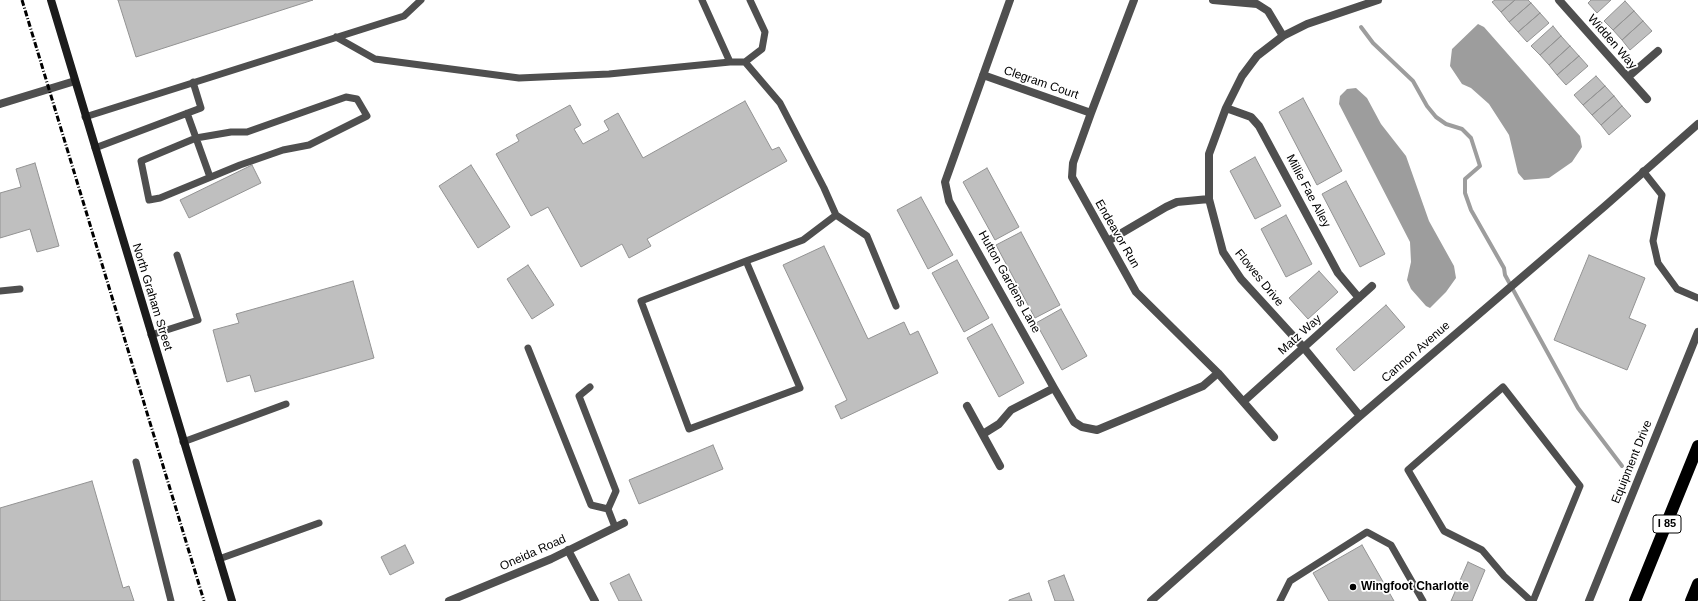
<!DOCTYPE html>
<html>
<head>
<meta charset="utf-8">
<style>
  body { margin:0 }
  canvas { display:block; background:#fff }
</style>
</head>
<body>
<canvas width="1698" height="601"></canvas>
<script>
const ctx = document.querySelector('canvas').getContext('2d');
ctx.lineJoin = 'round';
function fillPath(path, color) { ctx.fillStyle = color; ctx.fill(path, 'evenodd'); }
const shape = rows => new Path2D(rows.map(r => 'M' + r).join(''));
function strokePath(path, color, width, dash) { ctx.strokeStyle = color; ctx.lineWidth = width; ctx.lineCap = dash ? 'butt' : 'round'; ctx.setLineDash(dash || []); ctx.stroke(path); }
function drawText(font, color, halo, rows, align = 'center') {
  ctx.font = font + ' Arial,sans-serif'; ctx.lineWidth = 3.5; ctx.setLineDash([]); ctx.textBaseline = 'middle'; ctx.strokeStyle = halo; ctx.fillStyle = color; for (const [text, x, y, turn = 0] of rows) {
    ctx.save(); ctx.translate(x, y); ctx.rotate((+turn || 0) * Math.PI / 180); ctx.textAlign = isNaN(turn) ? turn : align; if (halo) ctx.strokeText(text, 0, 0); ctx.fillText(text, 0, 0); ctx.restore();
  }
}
const water = shape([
  [1478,24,1484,27,1580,136,1582,147,1572,162,1549,178,1524,180,1518,173,1509,135,1489,104,1471,88,1462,84,1450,66,1452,49],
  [1356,88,1367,98,1381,124,1406,156,1429,221,1454,266,1456,278,1446,292,1430,308,1426,306,1411,289,1407,280,1411,262,1410,242,1339,104,1340,96,1347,89]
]);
const stream = shape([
  [1361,27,1373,43,1413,81,1427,106,1436,117,1446,124,1462,129,1471,138,1480,166,1465,179,1465,193,1471,210,1504,268,1505,275,1578,408,1622,466]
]);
const building = shape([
  [118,0,313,0,136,57,118,0],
  [1495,0,1515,0,1501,12,1492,2,1495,0],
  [1515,0,1528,0,1531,3,1509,22,1501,12,1515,0],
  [1591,0,1611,0,1597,13,1588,3,1591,0],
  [1625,1,1634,11,1613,30,1604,21,1625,1],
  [1531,3,1540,13,1518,32,1509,22,1531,3],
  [1634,11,1643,21,1622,40,1613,30,1634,11],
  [1540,13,1549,23,1527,42,1518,32,1540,13],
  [1643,21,1652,31,1630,50,1622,40,1643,21],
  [1553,26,1561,36,1540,55,1531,46,1553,26],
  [1561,36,1570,46,1549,65,1540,55,1561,36],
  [1570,46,1579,56,1557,75,1549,65,1570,46],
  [1579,56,1588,66,1566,85,1557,75,1579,56],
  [1596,76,1605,86,1583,105,1574,95,1596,76],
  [1605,86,1614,96,1592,115,1583,105,1605,86],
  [1614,96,1622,106,1601,125,1592,115,1614,96],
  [1303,98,1342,171,1317,185,1279,112,1303,98],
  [745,101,772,150,779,147,787,161,647,239,651,246,629,258,622,244,581,267,548,207,531,216,496,154,519,141,516,135,570,105,581,125,574,129,583,144,609,130,604,121,618,113,643,158,745,101],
  [1622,106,1631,116,1609,135,1601,125,1622,106],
  [1255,157,1281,206,1255,219,1230,171,1255,157],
  [35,163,59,246,37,252,30,229,0,238,0,193,21,187,16,169,35,163],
  [252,165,261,183,189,218,180,200,252,165],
  [471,165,510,227,478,248,439,186,471,165],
  [987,168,1019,227,995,240,963,182,987,168],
  [1346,181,1385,254,1360,267,1322,194,1346,181],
  [921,197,953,255,928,269,897,210,921,197],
  [1286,215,1312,264,1286,277,1261,229,1286,215],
  [1021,232,1060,305,1035,318,996,245,1021,232],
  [824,246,868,339,904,322,910,335,918,331,938,373,841,419,835,406,847,400,783,265,824,246],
  [1589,255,1645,278,1629,318,1646,325,1627,370,1554,340,1589,255],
  [957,260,989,318,964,332,932,273,957,260],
  [528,265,554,305,532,319,507,279,528,265],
  [1319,271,1338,292,1308,319,1289,298,1319,271],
  [353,281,374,358,255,392,250,375,227,382,213,330,239,323,236,314,353,281],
  [1386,305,1405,327,1354,371,1336,349,1386,305],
  [1061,309,1087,356,1062,370,1036,323,1061,309],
  [992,324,1024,383,999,397,967,338,992,324],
  [713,445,723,469,639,504,629,480,713,445],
  [92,481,123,588,129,586,134,601,0,601,0,508,92,481],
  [405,545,414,563,390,575,381,557,405,545],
  [1362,545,1394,601,1329,601,1313,573,1362,545],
  [1468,562,1485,570,1472,601,1451,601,1468,562],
  [629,574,642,601,619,601,610,583,629,574],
  [1064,575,1074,601,1055,601,1048,581,1064,575],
  [1029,593,1032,601,1009,601,1009,600,1029,593]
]);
const lane = shape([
  [336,37,375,59,519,78,609,74,730,62,702,0],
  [730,62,745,62,762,49,765,32,750,0],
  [745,62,780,103,824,188,836,215,867,236,896,306],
  [187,113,196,138,141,161,149,200,160,198,240,165,283,150,309,145,367,116,357,99,346,97,247,132,231,132,196,138,210,177],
  [85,117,404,16,421,0],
  [95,148,201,108,193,82],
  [1643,171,1662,195,1653,241,1658,263,1677,289,1698,298],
  [746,261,641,301,689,429,800,388,746,261,803,240,836,215],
  [0,291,20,289],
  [151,335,198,320,177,255],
  [528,348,591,505,608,509,615,527],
  [590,387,579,396,616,491,608,509],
  [183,442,286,404],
  [136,462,171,601],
  [219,559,319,523],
  [1280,601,1290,581,1367,532,1391,545,1423,601],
  [1531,601,1504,576,1482,550,1444,531,1408,470,1503,387,1580,486,1533,601]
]);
const street = shape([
  [1010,0,945,182,949,201,1054,388,1074,422,1082,427,1097,430,1203,386,1218,373],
  [1134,0,1091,113,1073,163,1072,177,1136,292,1218,373,1274,437],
  [1213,0,1257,4,1268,11,1283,36],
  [1559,0,1647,99],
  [983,75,1091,113],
  [1628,77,1658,51],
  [0,104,75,81],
  [1226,108,1251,117,1259,126,1338,273,1359,298],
  [1108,241,1166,207,1177,202,1209,199],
  [1244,401,1372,286],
  [967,406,1000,466],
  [1360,416,1304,348,1241,279,1223,252,1209,199,1209,154,1226,108,1242,76,1257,56,1283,36,1307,24,1378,0],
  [983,434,999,424,1011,410,1054,388],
  [568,550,595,601],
  [449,601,551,559,624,523],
  [1151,601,1360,416,1605,206,1698,124],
  [1589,601,1698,332]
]);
const secondary = shape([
  [51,0,232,601]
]);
const highway = shape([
  [1635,601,1698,446],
  [1691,601,1698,584]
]);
const rail = shape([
  [22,0,204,601]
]);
const markers = [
  [1353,587,4,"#000"]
];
const shields = [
  [1667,524,28]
];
const shieldNames = [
  ["I 85",1667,524]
];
const streetNames = [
  ["Widden Way",1612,42,49],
  ["Clegram Court",1041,83,19],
  ["Millie Fae Alley",1308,191,62],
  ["Endeavor Run",1117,234,60],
  ["Flowes Drive",1259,278,51],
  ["Hutton Gardens Lane",1009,282,61],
  ["North Graham Street",152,297,73],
  ["Matz Way",1300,335,-42],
  ["Cannon Avenue",1416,352,-41],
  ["Equipment Drive",1632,462,-68],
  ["Oneida Road",533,553,-24]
];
const poiNames = [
  ["Wingfoot Charlotte",1361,587]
];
fillPath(water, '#9d9d9d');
strokePath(stream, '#9d9d9d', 4);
fillPath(building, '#bfbfbf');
strokePath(building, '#939393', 1);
strokePath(lane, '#4f4f4f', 7);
strokePath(street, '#4f4f4f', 8);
strokePath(secondary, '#1c1c1c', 8);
strokePath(highway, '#000', 12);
strokePath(rail, '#000', 3, [6, 2, 1, 2]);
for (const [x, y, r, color] of markers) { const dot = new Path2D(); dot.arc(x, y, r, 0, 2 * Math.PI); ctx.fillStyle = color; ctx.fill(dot); strokePath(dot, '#fff', 1.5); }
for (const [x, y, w] of shields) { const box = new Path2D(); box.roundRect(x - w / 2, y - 9, w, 18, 3); ctx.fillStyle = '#fff'; ctx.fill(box); strokePath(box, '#000', 1); }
drawText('bold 11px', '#000', null, shieldNames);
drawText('12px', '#000', '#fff', streetNames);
drawText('bold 12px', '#000', '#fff', poiNames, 'left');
</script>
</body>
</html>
